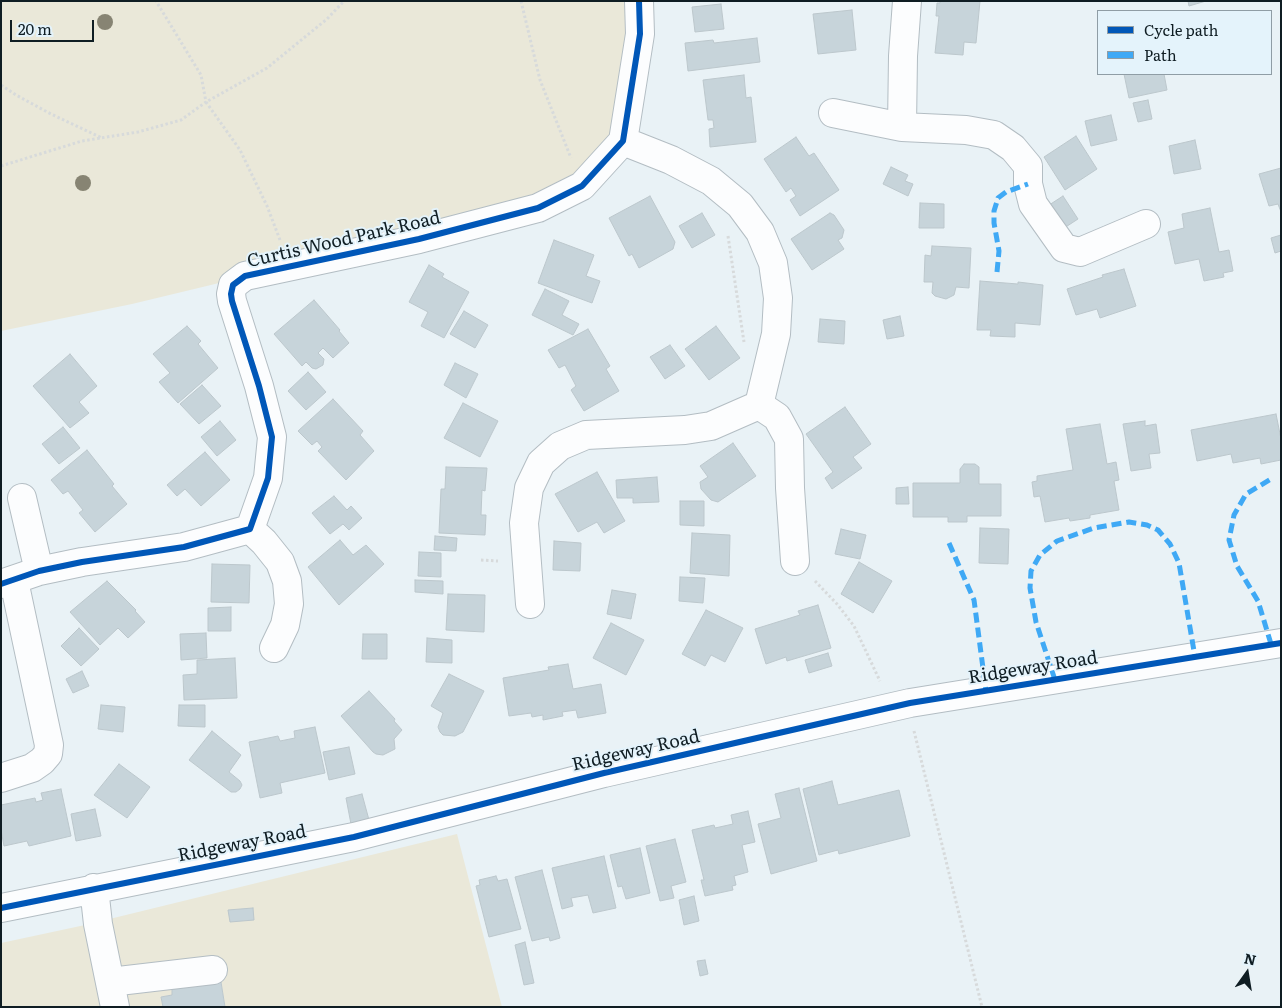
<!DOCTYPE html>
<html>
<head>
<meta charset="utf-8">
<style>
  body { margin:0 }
  #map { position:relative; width:1282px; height:1008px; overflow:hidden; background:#e9f2f6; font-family:Literata,serif }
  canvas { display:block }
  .frame { position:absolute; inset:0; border:2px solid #0f1d23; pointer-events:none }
  .legend { position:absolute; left:1097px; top:10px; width:175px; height:65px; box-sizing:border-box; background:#e4f3fb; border:1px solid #8f9da5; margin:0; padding:6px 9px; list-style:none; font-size:15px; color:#0f1d23 }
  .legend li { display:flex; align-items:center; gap:10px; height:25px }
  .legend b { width:25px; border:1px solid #8f9da5 }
  .north { position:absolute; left:1222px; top:948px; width:50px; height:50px; -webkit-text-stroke:4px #e4f3fb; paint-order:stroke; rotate:13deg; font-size:14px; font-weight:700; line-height:20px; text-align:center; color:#0f1d23 }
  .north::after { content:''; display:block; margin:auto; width:18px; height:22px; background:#0f1d23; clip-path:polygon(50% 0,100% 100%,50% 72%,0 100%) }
  .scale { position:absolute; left:10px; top:20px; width:84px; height:22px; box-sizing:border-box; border:2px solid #0f1d23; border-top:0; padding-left:6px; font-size:15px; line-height:18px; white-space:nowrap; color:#0f1d23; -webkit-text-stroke:4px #e4f3fb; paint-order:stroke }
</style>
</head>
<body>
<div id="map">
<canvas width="1282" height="1008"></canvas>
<div class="frame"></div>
<ul class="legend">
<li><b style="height:6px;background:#0057b8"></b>Cycle path</li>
<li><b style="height:6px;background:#3fa9f5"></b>Path</li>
</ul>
<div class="north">N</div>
<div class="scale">20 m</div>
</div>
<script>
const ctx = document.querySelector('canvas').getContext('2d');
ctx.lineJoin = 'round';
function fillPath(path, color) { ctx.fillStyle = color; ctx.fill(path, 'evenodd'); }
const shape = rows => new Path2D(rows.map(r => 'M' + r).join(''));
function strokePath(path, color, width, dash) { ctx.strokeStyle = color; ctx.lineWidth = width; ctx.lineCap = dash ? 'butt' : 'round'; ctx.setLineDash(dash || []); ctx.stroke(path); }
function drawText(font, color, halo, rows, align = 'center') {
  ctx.font = font + ' Literata,serif'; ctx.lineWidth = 4; ctx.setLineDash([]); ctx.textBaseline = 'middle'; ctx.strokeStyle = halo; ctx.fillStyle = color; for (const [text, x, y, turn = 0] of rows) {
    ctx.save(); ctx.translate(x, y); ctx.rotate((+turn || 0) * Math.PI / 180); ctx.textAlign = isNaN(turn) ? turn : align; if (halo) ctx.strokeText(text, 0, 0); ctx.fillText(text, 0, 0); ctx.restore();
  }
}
const green = shape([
  [1,1,639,1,623,141,582,186,215,284,132,304,1,331],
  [457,834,502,1007,225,1007,221,982,172,989,172,995,161,997,163,1007,1,1007,1,943,85,925]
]);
const building = shape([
  [940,1,980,1,976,43,964,42,963,55,935,53,939,16,936,16,937,3,940,3,940,1],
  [1188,1,1206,1,1189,6,1188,1],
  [721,4,724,29,695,32,692,7,721,4],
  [852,10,856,50,818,54,813,14,852,10],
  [757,38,760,62,688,71,685,43,713,40,714,43,757,38],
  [1124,74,1164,74,1167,90,1129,98,1124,74],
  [744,75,746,98,751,97,756,142,710,147,709,129,714,128,713,120,708,120,703,80,744,75],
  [1148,100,1152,119,1138,122,1133,103,1148,100],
  [1111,115,1117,140,1091,146,1085,121,1111,115],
  [1076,136,1097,169,1065,190,1044,157,1076,136],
  [796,137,809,156,814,153,839,190,800,216,790,200,796,196,791,188,786,192,764,159,796,137],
  [1195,140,1201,169,1174,174,1169,146,1195,140],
  [891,167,908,175,905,181,913,184,908,196,883,184,891,167],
  [1281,168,1281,212,1278,204,1269,206,1259,174,1281,168],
  [650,196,675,242,673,249,639,268,632,254,629,256,609,218,650,196],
  [1063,196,1078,219,1058,232,1043,209,1063,196],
  [920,203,944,204,944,228,919,228,920,203],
  [1210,208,1219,252,1229,250,1233,271,1223,273,1224,277,1204,281,1199,259,1175,264,1168,232,1184,228,1182,214,1210,208],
  [702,213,715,235,692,248,679,226,702,213],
  [830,213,834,215,844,230,842,238,838,240,844,249,812,270,791,239,830,213],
  [1281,235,1281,251,1275,253,1271,238,1281,235],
  [554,240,594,255,586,276,600,281,592,303,538,283,554,240],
  [932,246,971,248,969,288,956,287,954,295,946,299,935,296,932,293,933,282,924,282,925,255,931,256,932,246],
  [429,265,444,274,442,277,469,292,444,338,421,326,428,312,409,302,429,265],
  [1124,269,1136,306,1100,318,1097,309,1076,315,1067,289,1103,277,1102,275,1124,269],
  [980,281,1018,284,1018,282,1043,285,1040,325,1015,323,1015,337,990,336,991,330,977,330,980,281],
  [545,289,569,301,562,315,579,324,573,335,532,315,545,289],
  [314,300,340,330,339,331,349,343,333,358,323,348,318,353,324,359,323,365,316,369,312,368,306,362,302,366,274,334,314,300],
  [464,311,488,325,475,348,450,334,464,311],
  [900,316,904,336,887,339,883,320,900,316],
  [820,319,845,321,844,344,818,342,820,319],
  [187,326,201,341,198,344,218,368,178,403,159,382,170,373,153,354,187,326],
  [716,326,740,358,709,380,685,349,716,326],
  [588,329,610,366,606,369,619,391,584,411,571,390,576,386,565,365,559,368,548,350,588,329],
  [670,345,685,366,665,379,650,357,670,345],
  [70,354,97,386,79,402,89,413,70,428,33,386,70,354],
  [455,363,478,374,466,398,444,385,455,363],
  [308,372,326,392,306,410,288,391,308,372],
  [202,385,221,406,199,424,180,404,202,385],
  [333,399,363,431,360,435,374,451,346,480,318,451,322,447,317,441,312,445,298,431,333,399],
  [463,403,498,421,480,457,444,438,463,403],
  [845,407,871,444,853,457,862,468,832,489,825,478,833,472,806,434,845,407],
  [1276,414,1281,439,1281,460,1261,464,1260,458,1233,463,1231,454,1197,461,1191,430,1276,414],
  [220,421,236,440,217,456,201,437,220,421],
  [1145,421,1145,426,1156,424,1160,453,1149,454,1151,468,1131,471,1123,424,1145,421],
  [1100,424,1107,464,1116,462,1119,480,1114,481,1119,510,1090,515,1090,518,1070,521,1069,518,1045,522,1040,496,1034,497,1032,482,1037,481,1037,476,1073,470,1066,429,1100,424],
  [63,427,80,448,59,464,42,444,63,427],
  [733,443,756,476,718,502,711,500,701,489,700,482,708,477,700,466,733,443],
  [87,450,114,484,112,486,127,504,95,532,79,513,83,510,68,491,63,494,51,480,87,450],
  [205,452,230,480,201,506,185,489,177,496,167,485,205,452],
  [964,464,975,464,979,467,979,484,1001,484,1001,516,967,516,967,522,948,522,948,517,913,517,913,483,960,483,960,469,964,464],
  [446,467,487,468,485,491,482,490,481,515,486,515,485,535,439,533,441,489,445,489,446,467],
  [597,472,625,521,604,533,597,522,578,532,555,494,597,472],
  [657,477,659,502,633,503,633,498,617,498,616,480,657,477],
  [908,487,909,504,896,504,896,488,908,487],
  [334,496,347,510,351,506,362,518,349,530,343,524,330,534,312,513,334,496],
  [680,501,704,501,704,526,680,525,680,501],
  [980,528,1009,529,1008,564,979,563,980,528],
  [841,529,866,535,860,559,835,554,841,529],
  [692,533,730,535,729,576,690,573,692,533],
  [435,536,457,538,456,551,434,550,435,536],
  [340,540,353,555,366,545,384,564,339,605,308,567,340,540],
  [554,541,581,543,580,571,553,570,554,541],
  [419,552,441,553,441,577,418,576,419,552],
  [859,562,892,581,873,613,841,594,859,562],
  [212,564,250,565,249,603,211,602,212,564],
  [680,577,705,578,703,603,679,601,680,577],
  [415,580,443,581,443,594,415,592,415,580],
  [107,581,136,610,135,611,145,622,128,638,118,628,100,645,70,612,107,581],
  [612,590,636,594,631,619,607,614,612,590],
  [448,594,485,595,484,632,446,630,448,594],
  [818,605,831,648,787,661,786,657,766,664,755,629,800,615,798,611,818,605],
  [231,607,231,631,208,631,208,608,231,607],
  [706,610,743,628,725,662,711,655,705,666,682,654,706,610],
  [611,623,644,640,626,675,593,658,611,623],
  [79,628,99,649,81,666,61,646,79,628],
  [206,633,207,658,181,660,180,634,206,633],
  [363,634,387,634,387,659,362,659,363,634],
  [427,638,452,640,452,663,426,662,427,638],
  [828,653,832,666,809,673,805,660,828,653],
  [235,658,237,698,184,700,183,675,197,674,197,660,235,658],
  [568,664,573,689,601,684,606,713,578,718,576,710,562,712,563,716,543,720,543,715,532,717,531,713,509,716,503,678,549,670,548,667,568,664],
  [82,671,89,686,73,693,66,679,82,671],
  [449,674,484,691,463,732,455,736,443,735,440,732,438,727,443,713,431,706,449,674],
  [369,691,395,719,394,721,402,730,394,739,395,749,383,755,376,754,373,752,341,716,369,691],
  [101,705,125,707,123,732,98,729,101,705],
  [179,705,205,705,205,727,178,726,179,705],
  [315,727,325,773,280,783,282,793,260,798,249,742,278,736,280,741,295,738,294,731,315,727],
  [212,731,241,755,229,772,240,781,242,785,240,789,236,792,231,792,189,760,212,731],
  [349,747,355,774,329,780,323,752,349,747],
  [119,764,150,787,127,818,94,795,119,764],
  [832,781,838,805,899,790,910,836,839,854,838,850,819,855,803,789,832,781],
  [799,788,817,861,771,874,758,824,781,818,775,794,799,788],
  [61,789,71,836,29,846,27,841,4,846,1,830,1,805,35,798,36,802,43,800,41,793,61,789],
  [362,794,369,820,351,824,346,798,362,794],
  [95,809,101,836,76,841,71,814,95,809],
  [748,811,755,842,742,845,748,872,734,876,736,885,732,886,733,890,705,896,701,880,704,880,692,830,714,825,715,828,733,824,731,815,748,811],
  [675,839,686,882,671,886,674,898,660,901,646,846,675,839],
  [640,848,650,893,626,899,622,886,618,887,610,855,640,848],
  [604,856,616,908,593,913,588,895,571,898,573,906,562,909,552,868,604,856],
  [542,870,560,938,550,941,549,937,532,941,515,877,542,870],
  [496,876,498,881,507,879,521,929,489,937,476,886,480,885,479,880,496,876],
  [694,896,699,921,684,925,679,900,694,896],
  [253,908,254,920,230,922,228,910,253,908],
  [525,942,534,983,524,985,515,945,525,942],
  [705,960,708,974,700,976,697,961,705,960],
  [221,982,225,1007,163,1007,161,997,172,995,172,989,221,982]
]);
const path = shape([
  [521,1,540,80,571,158],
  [1,85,16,95,51,114,102,138],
  [1,166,82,141,138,132,181,120,206,102,201,75,156,1],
  [728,236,744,342],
  [280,240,267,206,240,150,206,102,267,68,327,19,344,1],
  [481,560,498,561],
  [815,581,837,604,854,626,880,681],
  [914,731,982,1007]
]);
const minor = shape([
  [833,113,902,127,966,130,994,135,1013,148,1028,166,1028,184,1033,204,1064,248,1080,252,1146,224],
  [902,127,903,56,907,1],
  [759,405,777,417,789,439,790,488,795,561],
  [22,498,39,571],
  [250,529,264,542,280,562,287,581,289,604,285,625,274,648],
  [1,584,39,571,82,562,184,547,250,529,268,478,272,437,259,386,232,301,231,294,233,285,245,276,419,239,538,208,582,186,623,141,640,34,639,1],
  [530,604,524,523,529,488,541,463,560,446,586,435,685,430,711,426,759,405,776,334,778,298,773,263,760,232,740,205,711,181,671,160,623,141],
  [1,778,32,768,42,761,48,754,49,745,14,581],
  [94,888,98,924,115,1007],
  [1,908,354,837,604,773,910,703,1281,643],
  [110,982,213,970]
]);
const quiet = shape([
  [997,272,999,251,994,223,994,211,998,198,1006,192,1028,184],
  [949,543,974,600,986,691],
  [1271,644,1258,601,1237,566,1229,540,1234,515,1246,494,1271,479],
  [1055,680,1036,622,1030,588,1031,571,1040,555,1057,541,1094,528,1129,522,1147,525,1158,530,1170,544,1179,563,1195,657]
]);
const cycleway = shape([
  [1,584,39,571,82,562,184,547,250,529,268,478,272,437,259,386,232,301,231,294,233,285,245,276,419,239,538,208,582,186,623,141,640,34,639,1],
  [1,908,354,837,604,773,910,703,1281,643]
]);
const trees = [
  [105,22],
  [83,183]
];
const streetNames = [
  ["Curtis Wood Park Road",344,240,-13],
  ["Ridgeway Road",1033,668,-9],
  ["Ridgeway Road",636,751,-13],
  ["Ridgeway Road",242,844,-11]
];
fillPath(green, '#eae8d9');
fillPath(building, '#c7d4da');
strokePath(building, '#bcc7cc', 1);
strokePath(minor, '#b3bdc3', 30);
strokePath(path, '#d7dadb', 3, [2.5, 2.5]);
strokePath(minor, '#fcfdfe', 28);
strokePath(quiet, '#3fa9f5', 5, [10, 5]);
strokePath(cycleway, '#0057b8', 6);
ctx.fillStyle = '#878473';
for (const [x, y] of trees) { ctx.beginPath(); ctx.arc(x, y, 8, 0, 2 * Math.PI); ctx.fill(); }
drawText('18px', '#0f1d23', '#e4f3fb', streetNames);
</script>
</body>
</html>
